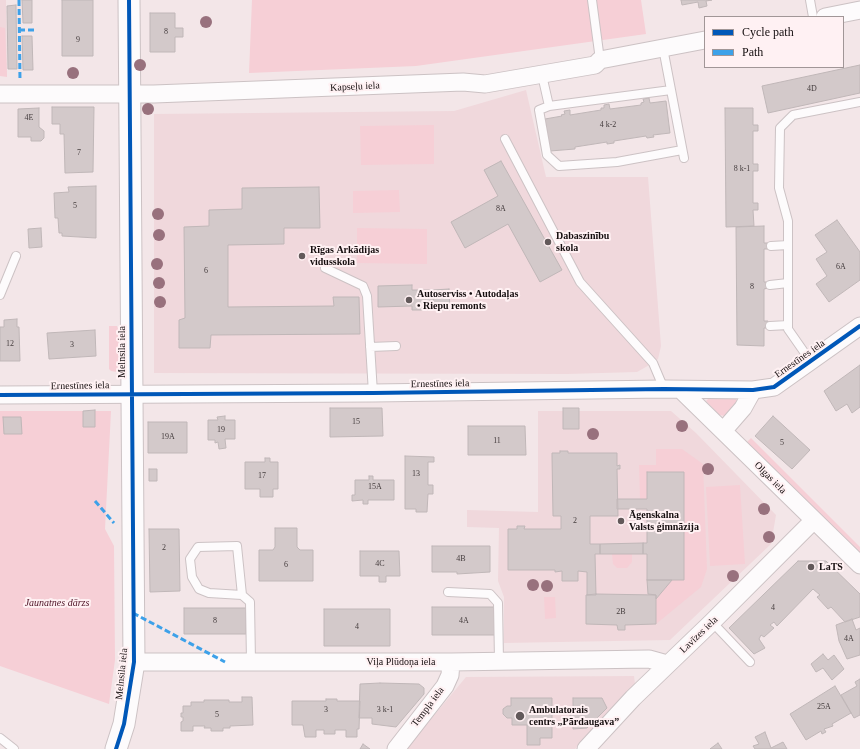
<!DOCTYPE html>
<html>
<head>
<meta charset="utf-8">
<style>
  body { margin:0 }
  #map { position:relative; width:860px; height:749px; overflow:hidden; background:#f3e6e8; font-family:"Times New Roman",serif }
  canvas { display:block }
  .legend { position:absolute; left:704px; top:16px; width:140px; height:52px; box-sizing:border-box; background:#fff1f3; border:1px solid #a19697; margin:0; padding:5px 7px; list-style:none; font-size:12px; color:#140d0e }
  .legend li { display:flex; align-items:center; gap:8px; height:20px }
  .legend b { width:20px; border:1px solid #a19697 }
</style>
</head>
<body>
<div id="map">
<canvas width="860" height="749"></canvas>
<ul class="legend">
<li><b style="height:5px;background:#0057b8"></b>Cycle path</li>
<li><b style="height:5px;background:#3da1e9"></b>Path</li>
</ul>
</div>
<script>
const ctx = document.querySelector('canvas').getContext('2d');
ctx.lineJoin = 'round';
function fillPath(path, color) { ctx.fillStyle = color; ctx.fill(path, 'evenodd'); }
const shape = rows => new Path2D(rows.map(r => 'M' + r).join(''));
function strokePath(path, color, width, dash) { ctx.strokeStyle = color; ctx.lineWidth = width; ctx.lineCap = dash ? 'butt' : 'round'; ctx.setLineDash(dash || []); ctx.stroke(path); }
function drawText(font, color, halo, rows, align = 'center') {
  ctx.font = font + ' "Times New Roman",serif'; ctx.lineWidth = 4; ctx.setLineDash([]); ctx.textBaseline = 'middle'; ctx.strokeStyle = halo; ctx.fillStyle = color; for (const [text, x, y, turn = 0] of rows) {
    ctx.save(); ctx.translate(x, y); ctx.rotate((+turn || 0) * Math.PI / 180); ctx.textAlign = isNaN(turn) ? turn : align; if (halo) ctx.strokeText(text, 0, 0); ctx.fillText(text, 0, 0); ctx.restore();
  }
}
const built = shape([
  [0,0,6,0,7,76,0,76],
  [526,90,546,177,648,177,661,346,658,359,653,363,637,372,567,374,154,373,154,114,454,111],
  [538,411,563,411,564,429,579,429,579,411,671,411,696,433,776,515,771,544,670,640,504,643,504,597,498,581,499,528,467,527,467,510,538,512],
  [634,676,635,684,575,749,406,749,466,677]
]);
const green = shape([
  [252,0,641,0,646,34,416,66,249,73],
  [0,27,5,28,7,77,0,76],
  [434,125,434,164,361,165,360,126],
  [399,190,400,212,353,213,353,191],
  [357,228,427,229,427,264,357,263],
  [109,326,117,326,118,329,120,371,117,372,111,371,109,369],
  [731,397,736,398,737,403,725,416,719,415,706,401,709,398],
  [0,411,111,411,105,529,114,546,115,660,109,704,0,666],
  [751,438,860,547,860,554,747,442],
  [656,449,682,449,703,464,707,569,701,587,656,624,656,599,672,580,683,472,647,472,647,499,640,499,639,465,656,465],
  [740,485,745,564,710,566,706,487],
  [612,554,632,554,632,562,627,568,617,568,613,564],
  [544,597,555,597,556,618,545,619]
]);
const building = shape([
  [22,0,32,0,32,23,23,23,22,0],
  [62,0,93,0,93,56,62,56,62,0],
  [681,0,712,0,706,1,707,6,699,8,698,2,682,5,681,0],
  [16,5,17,69,8,69,7,6,16,5],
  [150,13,175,13,175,28,183,28,183,37,175,37,175,52,150,52,150,13],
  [22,36,32,36,33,70,23,70,22,36],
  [860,65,860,93,768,113,762,86,860,65],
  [649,98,650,103,666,101,670,133,653,135,654,137,647,138,646,136,614,141,614,143,607,144,607,142,575,147,575,149,550,151,545,119,562,116,561,115,565,114,564,111,570,110,570,115,601,110,601,108,604,108,604,105,609,104,610,109,641,105,641,103,644,102,643,99,649,98],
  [52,107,94,107,93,172,65,173,64,134,60,134,60,124,52,124,52,107],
  [39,108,39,127,44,131,44,138,41,141,31,141,31,137,18,137,18,109,39,108],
  [725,108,753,108,753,125,758,125,758,131,753,131,753,164,758,164,758,171,753,171,753,203,758,203,758,210,753,210,754,226,726,227,725,108],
  [501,161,562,270,540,282,508,224,465,248,451,222,498,196,484,170,501,161],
  [96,186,96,238,62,236,62,233,59,233,58,218,55,218,54,193,69,192,68,187,96,186],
  [319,187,320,228,284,228,284,244,228,245,228,307,334,306,333,297,359,297,360,334,211,335,210,348,179,348,179,320,185,318,184,227,209,226,209,210,242,209,242,188,319,187],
  [837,220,860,252,860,280,829,302,816,284,827,276,816,259,827,252,815,235,837,220],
  [764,226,764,243,768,243,768,249,764,249,764,282,768,282,768,288,764,289,764,321,768,321,769,328,764,328,764,346,737,345,736,227,764,226],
  [41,228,42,247,29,248,28,229,41,228],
  [412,285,412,290,433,290,434,310,412,310,412,306,378,307,378,286,412,285],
  [449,289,450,310,434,310,433,290,449,289],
  [17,319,17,327,19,327,20,361,0,361,0,327,4,327,4,320,17,319],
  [95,330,96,356,49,359,47,333,95,330],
  [860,365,860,407,852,413,847,404,836,411,824,391,860,365],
  [330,408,382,408,383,436,330,437,330,408],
  [563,408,579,408,579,429,563,429,563,408],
  [95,410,95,427,83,427,83,411,95,410],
  [225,416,225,420,235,420,235,439,225,439,226,448,219,449,218,442,215,443,215,440,208,440,208,420,218,420,217,417,225,416],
  [773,416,810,450,792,469,755,436,773,416],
  [3,417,21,417,22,434,4,434,3,417],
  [148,422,187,422,187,453,148,453,148,422],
  [468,426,525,426,526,455,468,455,468,426],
  [560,451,568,451,568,453,617,453,617,466,620,465,620,469,617,469,618,516,590,516,590,544,600,544,600,554,595,554,596,595,587,595,587,572,578,571,578,581,562,581,562,571,555,572,555,570,508,570,508,529,517,529,517,526,525,526,524,529,561,529,561,516,553,516,552,456,552,453,560,453,560,451],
  [405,456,434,457,434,462,428,462,428,485,433,485,433,494,428,494,427,512,416,512,416,509,405,509,405,456],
  [265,458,270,458,270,462,278,462,278,489,273,489,273,497,260,497,260,489,245,489,245,462,265,462,265,458],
  [149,469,157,469,157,481,149,481,149,469],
  [647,472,684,472,684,580,647,580,647,554,643,554,643,543,647,543,647,509,617,509,617,499,647,499,647,472],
  [369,476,373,476,373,480,394,480,394,500,368,500,368,504,363,504,363,500,352,501,352,495,355,495,355,480,369,480,369,476],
  [275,528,297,528,297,547,300,550,313,550,313,581,259,581,259,550,273,550,275,547,275,528],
  [149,529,179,529,180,591,150,592,149,529],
  [643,543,643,554,600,554,600,544,643,543],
  [432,546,490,546,490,572,457,574,457,572,432,572,432,546],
  [360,551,399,551,400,576,386,576,386,582,379,582,379,576,360,576,360,551],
  [798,561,826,561,860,594,860,617,845,622,831,607,828,609,817,597,820,595,813,589,777,626,774,622,770,625,774,628,764,637,761,635,759,639,765,648,754,654,729,628,798,561],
  [647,580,672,580,656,599,656,595,648,594,647,580],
  [596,594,656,595,656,624,625,625,625,630,618,630,617,625,586,624,586,595,596,594],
  [432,607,495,607,495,635,432,635,432,607],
  [184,608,246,608,246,634,184,634,184,608],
  [324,609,390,609,390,646,324,646,324,609],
  [852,619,856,630,860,628,860,655,847,659,839,641,836,625,852,619],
  [823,654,828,660,834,655,844,669,832,680,823,668,816,672,811,664,823,654],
  [860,679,860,715,854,718,841,695,857,686,855,682,860,679],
  [380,683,419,684,424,688,424,694,396,727,372,724,372,718,359,718,360,684,380,683],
  [835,686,851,713,832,724,833,726,824,729,826,732,822,734,821,731,806,740,790,714,835,686],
  [242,697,252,697,253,725,230,726,230,728,223,728,223,731,211,731,211,728,204,728,205,726,193,726,193,731,181,731,181,722,183,721,183,717,181,717,181,713,183,713,183,706,191,706,191,702,204,702,204,700,229,700,229,702,242,702,242,697],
  [511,698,552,698,552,738,540,738,540,745,527,745,527,725,512,725,512,718,507,718,503,714,503,709,507,706,511,706,511,698],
  [573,698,602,698,607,708,587,728,573,729,573,722,570,722,570,713,573,713,573,698],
  [326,699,337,699,337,701,360,701,359,729,357,729,357,737,346,737,346,730,335,730,335,734,324,734,324,730,316,730,316,737,305,737,303,725,292,725,292,701,326,701,326,699],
  [765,732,771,748,783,742,787,749,755,749,753,746,759,744,755,737,765,732],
  [718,743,722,749,710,749,718,743],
  [363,744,370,749,360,749,363,744]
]);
const service = shape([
  [592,0,600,60],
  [810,0,813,17],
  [663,48,684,158],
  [542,75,549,106,671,90],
  [549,106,539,110,547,155,559,166,617,162,682,150],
  [505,139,580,282,653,363,664,389],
  [771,246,788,245],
  [325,268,363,286,367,296,373,393],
  [770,285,788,283],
  [0,295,16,256],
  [770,326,788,325],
  [370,347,396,346],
  [811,362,788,329,788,221,779,188,780,128,793,115,860,102],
  [448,592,490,594,498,603,499,661],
  [242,595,209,593,199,589,192,577,190,559,198,547,237,546,242,595,250,602,251,662],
  [712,622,750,662],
  [0,738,14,749]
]);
const minor = shape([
  [825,17,860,10],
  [0,94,154,94,463,82,485,84,595,65,600,60,705,40],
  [681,390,860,565],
  [0,395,373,393,664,389,753,390,774,387,860,326],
  [723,431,743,408,753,390],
  [134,662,451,662,649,659,667,664],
  [396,749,445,686,450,675,451,662],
  [586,749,633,698,712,622,813,521]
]);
const tertiary = shape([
  [116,749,124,724,134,662,129,0]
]);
const quiet = shape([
  [19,0,20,81],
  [19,30,34,30],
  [95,501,114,523],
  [133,613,225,662]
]);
const cycleway = shape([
  [0,395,373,393,664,389,753,390,774,387,860,326],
  [116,749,124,724,134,662,129,0]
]);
const trees = [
  [206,22],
  [140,65],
  [73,73],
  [148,109],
  [158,214],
  [159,235],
  [157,264],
  [159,283],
  [160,302],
  [682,426],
  [593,434],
  [708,469],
  [764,509],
  [769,537],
  [733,576],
  [533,585],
  [547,586]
];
const markers = [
  [548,242,4,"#62595a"],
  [302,256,4,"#62595a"],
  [409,300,4,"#62595a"],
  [621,521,4,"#62595a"],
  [811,567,4,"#62595a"],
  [520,716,5,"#62595a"]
];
const numberNames = [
  ["8",166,32],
  ["9",78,40],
  ["4D",812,89],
  ["4E",29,118],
  ["4 k-2",608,125],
  ["7",79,153],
  ["8 k-1",742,169],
  ["5",75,206],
  ["8A",501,209],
  ["6A",841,267],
  ["6",206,271],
  ["8",752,287],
  ["12",10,344],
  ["3",72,345],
  ["15",356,422],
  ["19",221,430],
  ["19A",168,437],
  ["11",497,441],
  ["5",782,443],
  ["13",416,474],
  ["17",262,476],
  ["15A",375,487],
  ["2",575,521],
  ["2",164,548],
  ["4B",461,559],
  ["4C",380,564],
  ["6",286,565],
  ["4",773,608],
  ["2B",621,612],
  ["8",215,621],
  ["4A",464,621],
  ["4",357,627],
  ["4A",849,639],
  ["25A",824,707],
  ["3",326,710],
  ["3 k-1",385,710],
  ["5",217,715]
];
const streetNames = [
  ["Kapseļu iela",355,87,-3],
  ["Melnsila iela",122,352,-90],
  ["Ernestīnes iela",800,359,-35],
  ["Ernestīnes iela",440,384,-1],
  ["Ernestīnes iela",80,386,-1],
  ["Olgas iela",770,478,45],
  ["Lavīzes iela",699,635,-44],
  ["Viļa Plūdoņa iela",401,662],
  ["Melnsila iela",122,674,-84],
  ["Tempļa iela",428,707,-53]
];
const poiNames = [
  ["Dabaszinību",556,236],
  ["skola",556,248],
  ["Rīgas Arkādijas",310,250],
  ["vidusskola",310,262],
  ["Autoserviss • Autodaļas",417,294],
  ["• Riepu remonts",417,306],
  ["Āgenskalna",629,515],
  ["Valsts ģimnāzija",629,527],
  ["LaTS",819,567],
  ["Ambulatorais",529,710],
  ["centrs „Pārdaugava”",529,722]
];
const parkNames = [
  ["Jaunatnes dārzs",57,603]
];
fillPath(built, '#f0d8dc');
fillPath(green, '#f6cfd6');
fillPath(building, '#d3c9ca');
strokePath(building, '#c0b7b8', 1);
strokePath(service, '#ccc2c4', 10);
strokePath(minor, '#ccc2c4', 19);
strokePath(tertiary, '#ccc2c4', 23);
strokePath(service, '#fdfbfc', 8);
strokePath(minor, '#fdfbfc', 17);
strokePath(tertiary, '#fdfbfc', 21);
strokePath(quiet, '#3da1e9', 3, [6, 3]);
strokePath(cycleway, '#0057b8', 4);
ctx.fillStyle = '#98717d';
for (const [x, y] of trees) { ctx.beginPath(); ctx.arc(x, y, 6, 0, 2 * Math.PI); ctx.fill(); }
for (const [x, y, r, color] of markers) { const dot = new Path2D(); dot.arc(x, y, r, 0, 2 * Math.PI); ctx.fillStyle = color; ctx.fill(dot); strokePath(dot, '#fff1f3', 1.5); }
drawText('8px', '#443c3d', null, numberNames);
drawText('10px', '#140d0e', '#fff1f3', streetNames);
drawText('bold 10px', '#140d0e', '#fff1f3', poiNames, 'left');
drawText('italic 10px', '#4e1225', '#fff1f3', parkNames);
</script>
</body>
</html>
